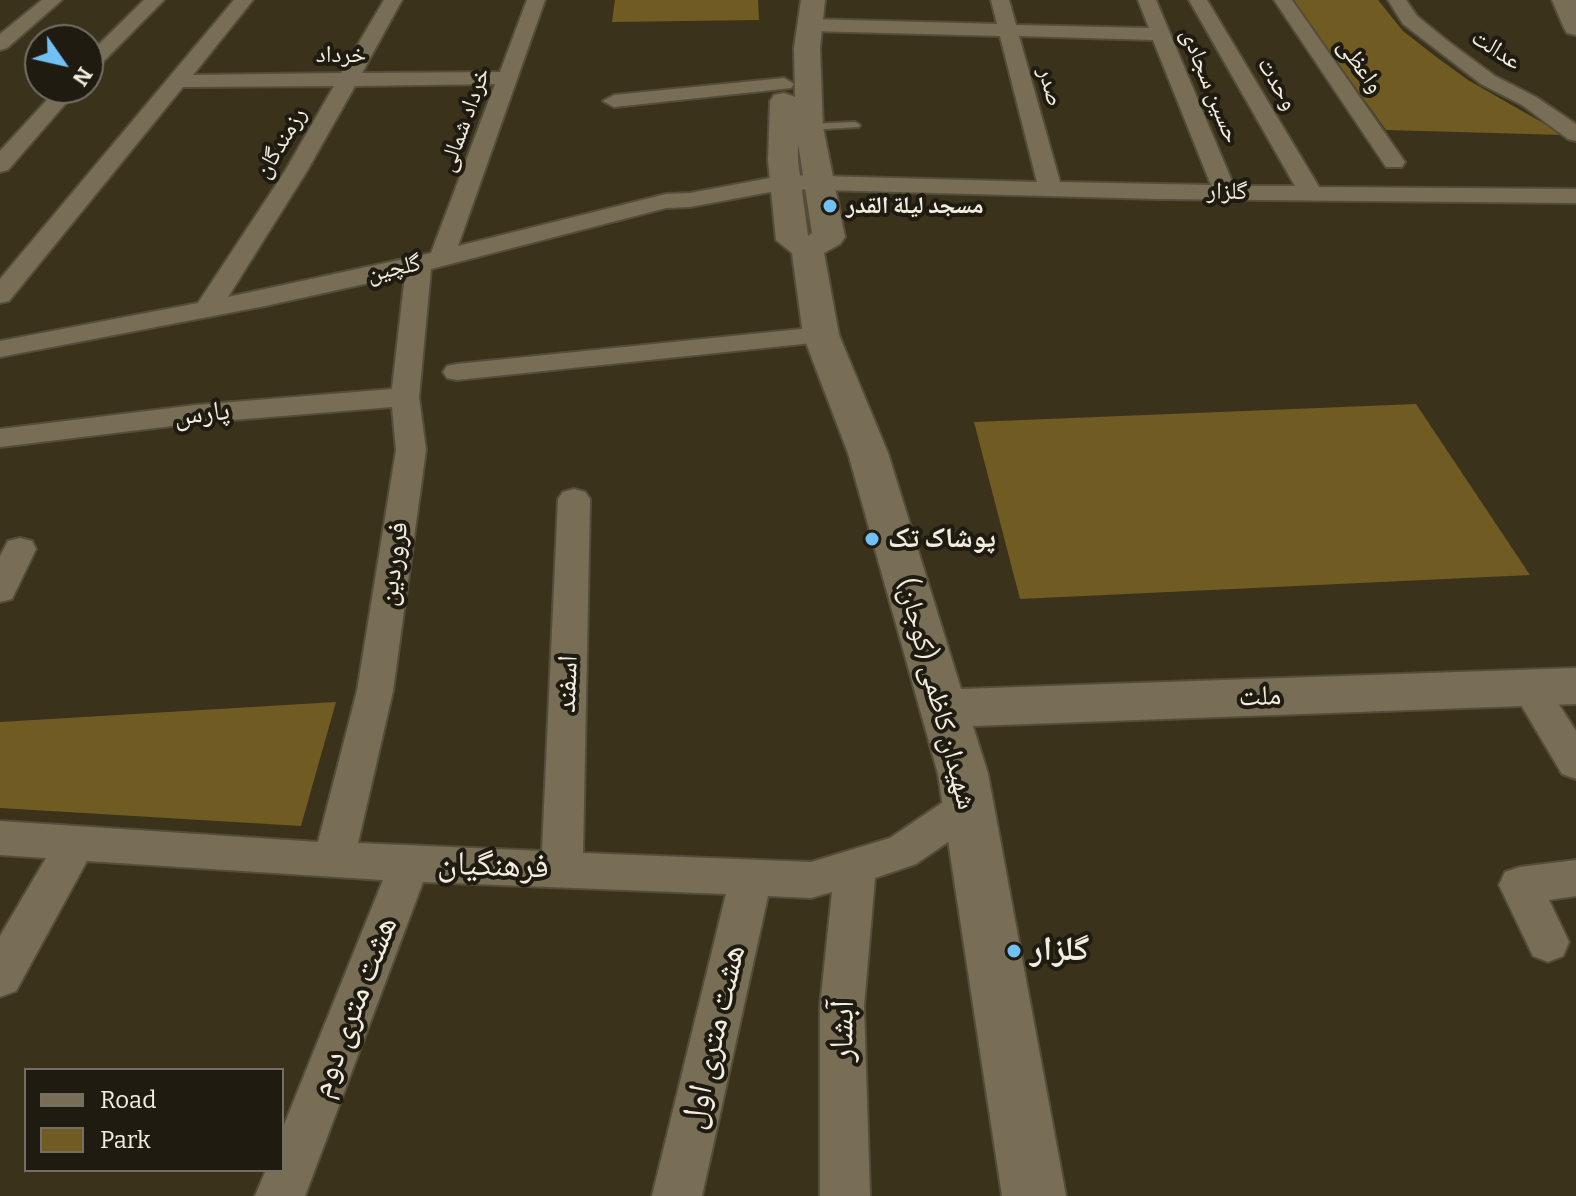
<!DOCTYPE html>
<html>
<head>
<meta charset="utf-8">
<style>
  body { margin:0 }
  #map { position:relative; width:1576px; height:1196px; overflow:hidden; background:#3b321c; font-family:Bitter,serif }
  canvas { display:block }
  .legend { position:absolute; left:24px; top:1068px; width:260px; height:104px; box-sizing:border-box; background:#1f1b11; border:2px solid #736f64; margin:0; padding:10px 14px; list-style:none; font-size:24px; color:#f2ede0 }
  .legend li { display:flex; align-items:center; gap:16px; height:40px }
  .legend b { width:40px; border:2px solid #736f64 }
  .north { position:absolute; left:24px; top:24px; width:80px; height:80px; box-sizing:border-box; background:#1f1b11; border:2px solid #736f64; border-radius:50%; rotate:124deg; font-size:22px; font-weight:700; line-height:32px; text-align:center; color:#f2ede0 }
  .north::after { content:''; display:block; margin:auto; width:28px; height:36px; background:#72c1f5; clip-path:polygon(50% 0,100% 100%,50% 72%,0 100%) }
</style>
</head>
<body>
<div id="map">
<canvas width="1576" height="1196"></canvas>
<ul class="legend">
<li><b style="height:10px;background:#786e56"></b>Road</li>
<li><b style="height:22px;background:#705b23"></b>Park</li>
</ul>
<div class="north">N</div>
</div>
<script>
const ctx = document.querySelector('canvas').getContext('2d');
ctx.lineJoin = 'round';
function fillPath(path, color) { ctx.fillStyle = color; ctx.fill(path, 'evenodd'); }
const shape = rows => new Path2D(rows.map(r => 'M' + r).join(''));
function strokePath(path, color, width, dash) { ctx.strokeStyle = color; ctx.lineWidth = width; ctx.lineCap = dash ? 'butt' : 'round'; ctx.setLineDash(dash || []); ctx.stroke(path); }
function drawText(font, color, halo, rows, align = 'center') {
  ctx.font = font + ' Bitter,"Noto Naskh Arabic",serif'; ctx.lineWidth = 8; ctx.setLineDash([]); ctx.textBaseline = 'middle'; ctx.strokeStyle = halo; ctx.fillStyle = color; for (const [text, x, y, turn = 0] of rows) {
    ctx.save(); ctx.translate(x, y); ctx.rotate((+turn || 0) * Math.PI / 180); ctx.textAlign = isNaN(turn) ? turn : align; if (halo) ctx.strokeText(text, 0, 0); ctx.fillText(text, 0, 0); ctx.restore();
  }
}
const green = shape([
  [615,0,758,0,759,20,612,22],
  [1293,0,1378,0,1403,31,1435,56,1468,80,1564,135,1386,130],
  [1416,404,1530,575,1020,599,974,422],
  [336,702,301,826,0,808,0,722]
]);
const lane = shape([
  [855,122,860,125,859,127,809,130,804,127,809,124,855,122]
]);
const street = shape([
  [42,0,62,0,7,48,0,50,0,34,42,0],
  [144,0,164,0,95,70,88,72,88,55,144,0],
  [234,0,253,0,193,75,341,73,384,0,402,0,362,73,500,72,527,0,545,0,458,246,666,194,690,193,786,175,1037,182,1000,36,810,31,800,25,810,19,997,24,991,0,1009,0,1016,25,1149,28,1138,0,1156,0,1234,186,1295,186,1189,0,1207,0,1319,187,1576,189,1576,203,1158,199,786,189,690,207,666,208,431,269,419,397,426,450,393,691,358,843,542,851,558,499,563,492,574,489,585,492,590,499,583,853,811,862,890,838,955,794,969,790,983,794,989,806,983,818,916,864,875,878,864,1006,870,1196,820,1196,820,1006,832,892,811,898,768,896,702,1196,652,1196,726,894,423,882,305,1196,255,1196,266,1170,282,1170,282,1130,383,880,87,861,16,991,0,997,0,936,46,858,0,855,0,821,318,842,357,691,396,450,392,407,196,423,0,447,0,429,196,405,392,389,405,275,265,306,0,357,0,341,198,303,285,171,334,86,183,87,9,301,0,303,0,279,234,0],
  [1019,36,1153,40,1211,185,1060,182,1019,36],
  [495,84,431,253,228,297,307,171,355,86,495,84],
  [1274,0,1292,0,1405,162,1402,167,1386,167,1274,0],
  [1388,0,1406,0,1417,16,1449,42,1495,76,1536,97,1576,124,1576,141,1568,139,1522,105,1481,84,1403,24,1388,0],
  [784,78,794,84,791,88,614,107,603,101,614,95,784,78],
  [58,88,79,88,8,170,0,172,0,151,58,88],
  [821,327,831,329,835,335,831,341,457,380,447,378,443,372,447,366,457,364,821,327],
  [20,538,32,541,36,549,12,599,0,602,0,556,8,541,20,538],
  [1529,674,1542,678,1576,731,1576,779,1562,774,1511,688,1516,678,1529,674],
  [1576,860,1576,896,1549,900,1569,942,1563,956,1548,962,1533,956,1499,885,1505,872,1520,867,1576,860]
]);
const secondary = shape([
  [801,0,825,0,820,48,823,127,845,237,840,244,824,253,839,335,888,453,961,689,1576,668,1576,704,973,726,988,774,1066,1196,1002,1196,938,774,848,453,803,335,792,253,776,240,768,161,770,101,774,95,784,93,795,97,794,48,801,0],
  [798,143,812,233,808,236,798,161,798,143],
  [1552,0,1576,0,1576,35,1567,33,1564,28,1552,0]
]);
const markers = [
  [830,206,8,"#72c1f5"],
  [872,539,8,"#72c1f5"],
  [1014,951,8,"#72c1f5"]
];
const farStreetnames = [
  ["عدالت",1496,50,33],
  ["خرداد",341,55],
  ["واعظی",1360,66,55],
  ["وحدت",1277,84,60],
  ["حسین سجادی",1210,86,68],
  ["صدر",1050,87,75],
  ["خرداد شمالی",465,120,-70],
  ["رزمندگان",281,143,-59],
  ["گلزار",1227,192,1],
  ["گلچین",394,269,-13]
];
const farPoinames = [
  ["مسجد لیلة القدر",846,206]
];
const streetNames = [
  ["پارس",202,414,-6],
  ["فروردین",394,564,-82],
  ["اسفند",568,684,-88],
  ["شهیدان کاظمی (کوجان)",936,694,75],
  ["ملت",1260,697,-2]
];
const poiNames = [
  ["پوشاک تک",888,539]
];
const nearStreetnames = [
  ["فرهنگیان",493,866,2],
  ["هشت متری دوم",354,1007,-69],
  ["آبشار",843,1031,-89],
  ["هشت متری اول",714,1037,-77]
];
const nearPoinames = [
  ["گلزار",1030,951]
];
fillPath(green, '#705b23');
strokePath(lane, '#544d3a', 4);
strokePath(street, '#544d3a', 4);
strokePath(secondary, '#544d3a', 4);
fillPath(lane, '#786e56');
fillPath(street, '#786e56');
fillPath(secondary, '#786e56');
for (const [x, y, r, color] of markers) { const dot = new Path2D(); dot.arc(x, y, r, 0, 2 * Math.PI); ctx.fillStyle = color; ctx.fill(dot); strokePath(dot, '#1f1b11', 3); }
drawText('24px', '#f2ede0', '#1f1b11', farStreetnames);
drawText('bold 24px', '#f2ede0', '#1f1b11', farPoinames, 'left');
drawText('28px', '#f2ede0', '#1f1b11', streetNames);
drawText('bold 28px', '#f2ede0', '#1f1b11', poiNames, 'left');
drawText('34px', '#f2ede0', '#1f1b11', nearStreetnames);
drawText('bold 34px', '#f2ede0', '#1f1b11', nearPoinames, 'left');
</script>
</body>
</html>
